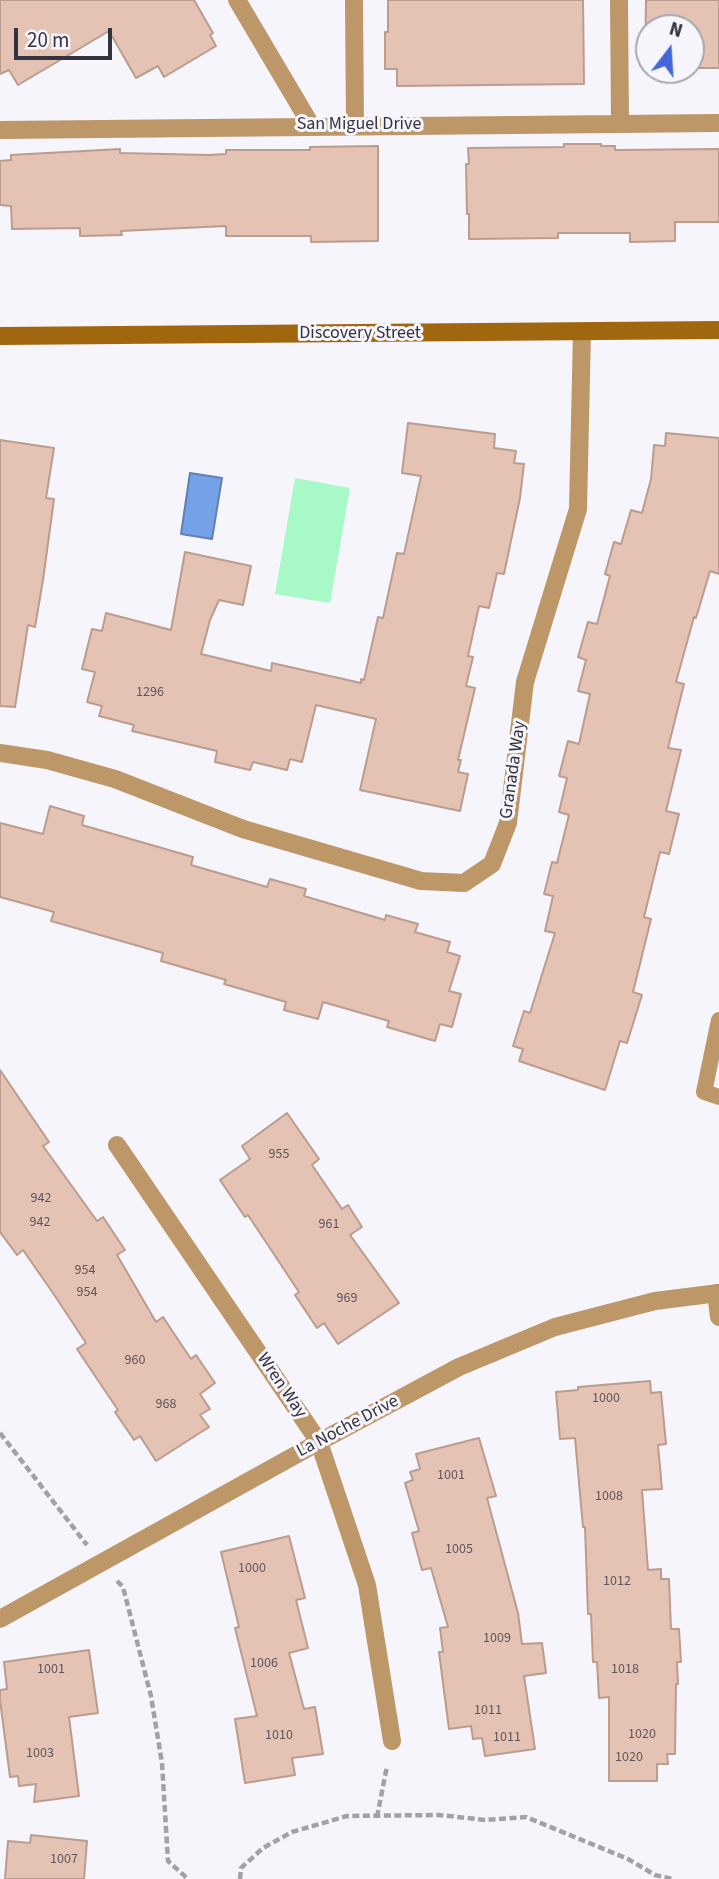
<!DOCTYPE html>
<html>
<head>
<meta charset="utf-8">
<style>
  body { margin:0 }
  #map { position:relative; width:719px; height:1879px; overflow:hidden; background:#f5f5fb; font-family:"Source Sans 3",sans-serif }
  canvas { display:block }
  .north { position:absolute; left:635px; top:14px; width:70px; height:70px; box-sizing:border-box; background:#f5f5fb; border:2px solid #a7a7af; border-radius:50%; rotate:17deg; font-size:19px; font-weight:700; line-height:28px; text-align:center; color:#33323e }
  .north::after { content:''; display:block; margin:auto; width:24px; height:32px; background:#4567da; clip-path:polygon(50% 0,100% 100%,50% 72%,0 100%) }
  .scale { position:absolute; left:14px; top:28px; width:98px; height:32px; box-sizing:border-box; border:4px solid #33323e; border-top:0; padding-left:9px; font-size:21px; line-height:24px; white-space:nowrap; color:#33323e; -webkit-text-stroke:5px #f5f5fb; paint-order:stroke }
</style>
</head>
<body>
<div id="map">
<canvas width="719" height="1879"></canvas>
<div class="north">N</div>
<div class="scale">20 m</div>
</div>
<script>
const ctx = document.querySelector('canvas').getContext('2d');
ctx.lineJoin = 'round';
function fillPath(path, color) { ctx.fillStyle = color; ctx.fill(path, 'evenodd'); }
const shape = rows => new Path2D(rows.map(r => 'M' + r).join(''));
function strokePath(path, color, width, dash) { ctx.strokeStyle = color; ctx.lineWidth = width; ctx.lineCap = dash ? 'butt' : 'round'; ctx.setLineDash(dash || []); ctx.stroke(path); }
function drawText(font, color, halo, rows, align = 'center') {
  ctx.font = font + ' "Source Sans 3",sans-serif'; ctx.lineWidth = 6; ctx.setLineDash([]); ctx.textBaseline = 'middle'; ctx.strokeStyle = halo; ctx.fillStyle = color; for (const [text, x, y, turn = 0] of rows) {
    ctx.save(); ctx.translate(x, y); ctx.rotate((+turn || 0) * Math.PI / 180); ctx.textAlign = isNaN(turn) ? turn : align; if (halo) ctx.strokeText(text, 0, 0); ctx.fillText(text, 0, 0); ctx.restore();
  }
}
const green = shape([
  [295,478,350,488,330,603,275,594]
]);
const water = shape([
  [190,473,222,478,212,539,181,534,190,473]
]);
const building = shape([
  [0,0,194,0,213,33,210,35,216,46,164,77,158,66,136,78,109,31,18,85,9,70,0,74,0,0],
  [388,0,583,0,584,84,397,86,397,69,385,69,385,32,388,32,388,0],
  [646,0,719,0,719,68,691,68,691,28,649,28,649,68,645,68,646,0],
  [564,144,601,144,601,146,615,146,615,150,719,149,719,222,675,222,675,241,630,242,630,233,558,233,558,238,469,239,469,214,467,214,466,164,469,164,468,148,564,147,564,144],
  [378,146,378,241,311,242,311,236,226,236,226,226,121,231,122,235,80,236,80,228,12,229,11,206,0,205,0,161,11,160,11,155,120,149,120,153,209,155,226,154,226,150,310,150,310,147,378,146],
  [408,423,495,434,494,448,516,451,514,463,524,464,520,498,504,574,497,573,489,608,479,606,468,656,473,657,466,686,475,688,458,760,461,760,458,772,468,774,460,811,360,790,376,719,316,705,302,762,290,759,287,770,253,762,250,770,215,762,217,751,132,731,134,725,99,716,102,706,87,702,95,672,82,669,92,629,102,631,106,613,171,630,185,552,251,566,243,605,219,600,210,620,201,654,271,671,272,663,361,683,361,679,364,680,378,617,383,618,397,553,404,554,421,476,402,473,408,423],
  [666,433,719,438,719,574,710,571,696,618,694,617,676,682,684,684,668,748,681,750,666,811,679,814,669,854,660,852,644,917,651,919,633,992,642,995,627,1043,620,1041,605,1090,519,1061,523,1049,513,1046,524,1011,530,1013,555,933,545,931,553,896,544,894,552,862,557,863,569,815,559,812,567,778,559,776,568,741,579,744,590,694,578,691,586,660,578,657,588,622,597,624,610,576,605,574,614,542,621,544,631,510,642,513,651,479,654,445,665,446,666,433],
  [0,440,54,448,46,498,54,499,43,580,35,627,28,625,15,707,0,706,0,440],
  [50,806,84,816,82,825,193,857,191,865,267,887,270,879,306,889,304,896,385,920,386,915,418,924,415,932,450,942,447,952,460,956,449,991,461,994,452,1027,440,1024,435,1041,387,1027,389,1021,323,1002,318,1019,284,1010,286,1002,224,984,226,980,161,961,163,953,51,921,54,912,0,897,0,823,43,834,50,806],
  [0,1070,49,1142,43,1146,97,1221,103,1217,125,1250,117,1255,156,1322,163,1317,191,1359,196,1355,215,1383,200,1394,210,1409,200,1415,209,1427,156,1461,140,1436,134,1440,115,1412,118,1410,77,1349,86,1343,53,1293,23,1250,17,1255,0,1232,0,1070],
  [287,1113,319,1159,312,1165,342,1209,348,1205,362,1227,350,1235,399,1303,338,1344,324,1323,317,1328,295,1295,299,1292,248,1215,245,1217,220,1180,250,1159,242,1146,287,1113],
  [650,1381,651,1393,661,1392,666,1444,658,1445,662,1489,642,1490,648,1570,661,1569,661,1579,669,1579,671,1629,679,1629,681,1662,677,1662,678,1684,676,1684,675,1754,667,1754,668,1764,657,1764,657,1781,609,1781,609,1697,599,1698,597,1662,593,1662,591,1614,588,1614,585,1527,583,1527,575,1438,560,1439,556,1392,578,1390,578,1387,650,1381],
  [479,1438,496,1496,487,1498,518,1613,522,1644,542,1643,546,1673,524,1676,535,1749,485,1756,482,1738,473,1739,471,1726,449,1729,439,1652,443,1652,440,1628,448,1627,431,1568,422,1570,412,1533,419,1531,405,1483,413,1480,410,1472,420,1469,416,1454,479,1438],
  [289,1536,305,1598,296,1600,308,1648,289,1653,304,1709,315,1707,323,1754,292,1758,295,1775,245,1783,235,1719,257,1716,235,1628,239,1627,221,1552,289,1536],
  [89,1650,98,1713,69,1717,79,1796,34,1802,36,1784,19,1786,18,1776,10,1777,0,1700,0,1690,7,1689,4,1662,89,1650],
  [31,1835,87,1841,84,1879,5,1879,8,1841,30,1843,31,1835]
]);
const path = shape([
  [0,1433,87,1545],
  [117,1581,123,1587,151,1696,162,1763,168,1861,188,1879],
  [377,1817,387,1766],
  [240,1879,241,1868,263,1848,292,1832,347,1816,439,1815,486,1820,526,1817,628,1859,655,1875,673,1879]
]);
const service = shape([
  [719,1020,704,1092,719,1097]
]);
const minor = shape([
  [237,0,311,125],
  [354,0,355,125],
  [619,0,620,123],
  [0,130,719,123],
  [0,753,47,760,115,779,243,829,421,881,464,883,492,864,508,823,525,682,578,509,582,332],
  [117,1145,319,1442,367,1585,392,1741],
  [716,1293,719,1317],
  [0,1619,319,1442,459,1367,555,1327,655,1301,719,1293]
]);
const secondary = shape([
  [0,336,719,330]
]);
const numberNames = [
  ["1296",150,693],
  ["955",279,1155],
  ["942",41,1199],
  ["942",40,1223],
  ["961",329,1225],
  ["954",85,1271],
  ["954",87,1293],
  ["969",347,1299],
  ["960",135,1361],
  ["1000",606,1399],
  ["968",166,1405],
  ["1001",451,1476],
  ["1008",609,1497],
  ["1005",459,1550],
  ["1000",252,1569],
  ["1012",617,1582],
  ["1009",497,1639],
  ["1006",264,1664],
  ["1001",51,1670],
  ["1018",625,1670],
  ["1011",488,1711],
  ["1020",642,1735],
  ["1010",279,1736],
  ["1011",507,1738],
  ["1003",40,1754],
  ["1020",629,1758],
  ["1007",64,1860]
];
const streetNames = [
  ["San Miguel Drive",359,125],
  ["Discovery Street",360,334],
  ["Granada Way",514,770,-82],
  ["Wren Way",281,1386,56],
  ["La Noche Drive",348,1427,-28]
];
fillPath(green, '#a7f9c7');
fillPath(water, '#75a1e6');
strokePath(water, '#6180b4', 2);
fillPath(building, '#e4c3b5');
strokePath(building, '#bb9c8f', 2);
strokePath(path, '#a1a1a9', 4.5, [7, 3.5]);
strokePath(service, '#be9769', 16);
strokePath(minor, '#be9769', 18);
strokePath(secondary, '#a1670f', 18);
drawText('14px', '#5f565c', null, numberNames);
drawText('18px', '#33323e', '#f5f5fb', streetNames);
</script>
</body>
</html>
